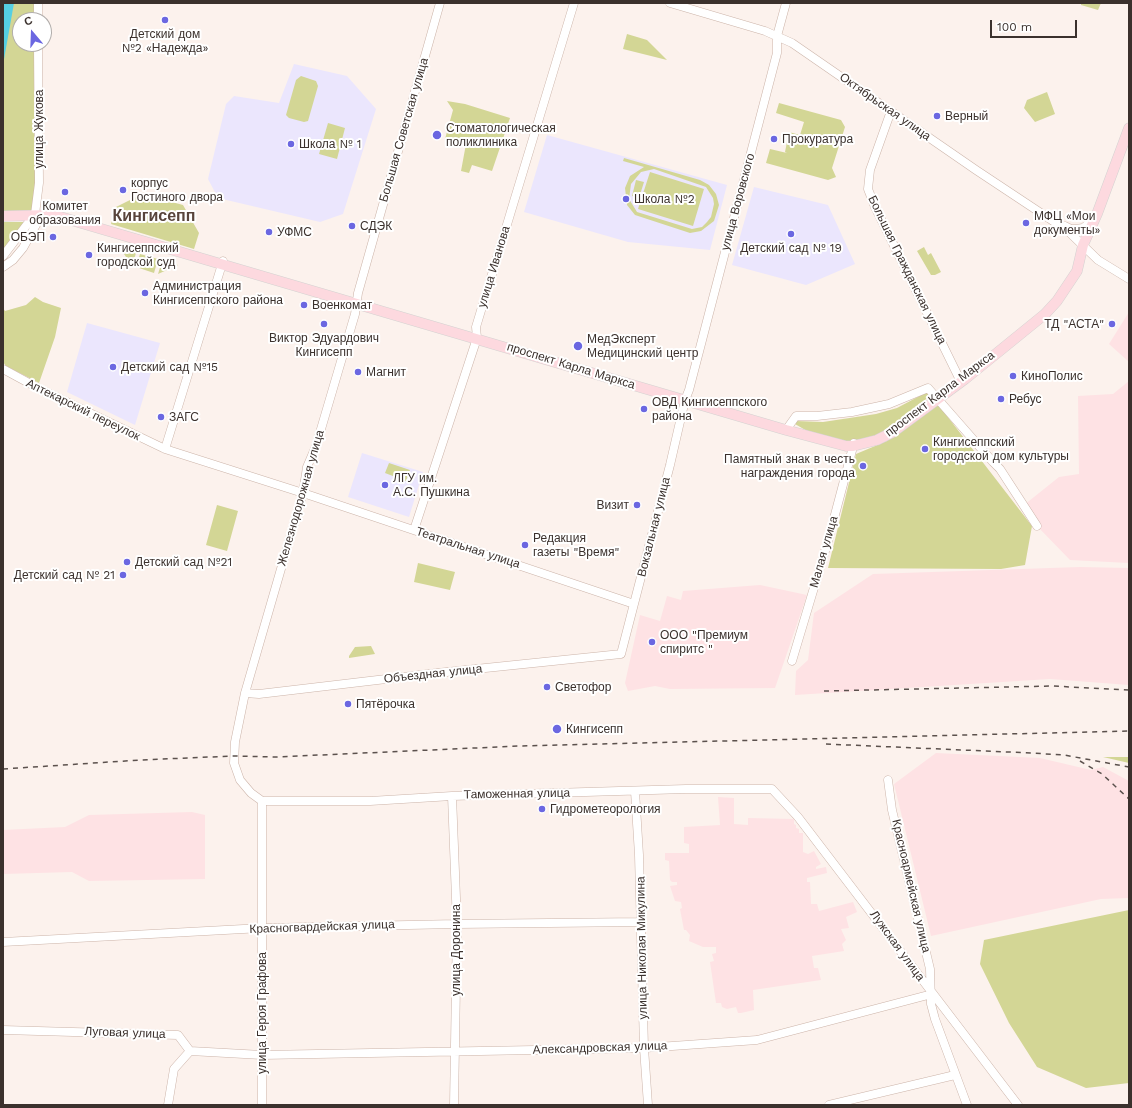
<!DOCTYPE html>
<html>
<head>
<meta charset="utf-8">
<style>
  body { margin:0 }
  #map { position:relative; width:1132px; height:1108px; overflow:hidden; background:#fcf2ed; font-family:"Work Sans",sans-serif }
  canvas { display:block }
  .frame { position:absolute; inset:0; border:4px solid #3b312d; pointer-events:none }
  .north { position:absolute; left:12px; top:12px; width:40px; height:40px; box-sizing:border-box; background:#fff; border:1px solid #b1adab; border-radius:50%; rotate:341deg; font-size:11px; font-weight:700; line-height:16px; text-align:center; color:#3b312d }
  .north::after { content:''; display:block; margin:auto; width:14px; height:18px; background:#6b67e1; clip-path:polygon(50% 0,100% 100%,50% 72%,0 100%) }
  .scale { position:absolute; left:990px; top:20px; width:87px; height:18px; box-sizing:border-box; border:2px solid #3b312d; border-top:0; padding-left:5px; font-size:12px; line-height:14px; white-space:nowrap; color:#3b312d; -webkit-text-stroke:3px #fff; paint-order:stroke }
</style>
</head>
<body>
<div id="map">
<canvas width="1132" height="1108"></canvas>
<div class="frame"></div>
<div class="north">С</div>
<div class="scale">100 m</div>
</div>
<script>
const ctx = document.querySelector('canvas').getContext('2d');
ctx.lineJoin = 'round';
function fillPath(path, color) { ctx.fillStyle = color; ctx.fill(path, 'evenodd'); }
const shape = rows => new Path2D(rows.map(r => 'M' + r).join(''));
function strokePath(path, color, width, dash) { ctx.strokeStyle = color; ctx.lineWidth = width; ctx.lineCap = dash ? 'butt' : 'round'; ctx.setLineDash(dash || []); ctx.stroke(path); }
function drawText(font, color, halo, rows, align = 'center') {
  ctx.font = font + ' "Work Sans",sans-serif'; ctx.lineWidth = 4; ctx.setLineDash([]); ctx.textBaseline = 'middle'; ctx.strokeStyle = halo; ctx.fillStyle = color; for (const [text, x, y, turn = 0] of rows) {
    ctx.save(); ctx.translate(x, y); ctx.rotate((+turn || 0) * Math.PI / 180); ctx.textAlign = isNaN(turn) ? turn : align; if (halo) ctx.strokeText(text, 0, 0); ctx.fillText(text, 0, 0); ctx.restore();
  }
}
const industrial = shape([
  [1129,312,1129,362,1109,344],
  [1129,381,1129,563,1070,560,1037,526,1024,505,1059,477,1079,474,1078,396,1113,394],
  [1080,567,1129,568,1129,685,1050,679,795,695,796,671,808,660,814,613,873,574],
  [760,585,807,595,775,688,670,689,655,686,628,691,625,683,640,615,660,621,667,596,681,600,683,591],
  [936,753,1040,758,1091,770,1103,767,1129,781,1129,898,1101,899,931,936,894,784],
  [718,797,734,798,734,824,748,825,748,818,794,819,794,824,796,825,796,828,799,829,799,833,803,833,803,852,808,854,814,851,821,864,816,867,816,869,826,867,827,873,807,878,807,882,810,882,811,904,817,904,819,911,853,902,857,912,846,917,849,928,841,929,846,940,842,944,844,951,812,956,814,968,818,968,821,980,753,990,754,1010,741,1013,738,1013,736,1007,727,1009,722,1007,721,1003,716,1003,710,962,714,961,712,954,716,953,716,947,703,947,689,941,690,935,686,930,684,930,680,909,682,908,681,902,675,901,670,886,677,885,677,882,672,882,670,880,669,861,665,860,665,853,689,853,689,844,684,843,684,827,720,825],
  [192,812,205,815,205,879,89,881,72,872,3,874,3,830,65,827,89,815]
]);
const education = shape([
  [294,64,347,76,376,109,343,214,320,222,218,198,208,179,226,104,234,96,279,103],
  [547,135,727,185,710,250,628,242,524,212],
  [754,187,828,205,855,264,806,285,732,265],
  [87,323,160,343,135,425,67,392],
  [362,453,423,472,409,517,348,497]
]);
const green = shape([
  [3,3,38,3,38,20,20,20,20,44,39,44,35,214,3,215],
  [1081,3,1101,3,1098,10,1081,5],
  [627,34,647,40,667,60,623,49],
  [301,76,316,81,318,86,308,121,304,122,289,118,286,115,296,80],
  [1047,92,1055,114,1035,122,1024,108,1027,100],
  [447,101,465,104,510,118,492,171,472,165,469,173,461,171,466,144,445,139,453,110],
  [779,103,841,120,845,127,832,168,836,177,828,180,766,163,770,149,787,153,785,152,789,132,800,135,804,122,776,113],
  [328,123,345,128,337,159,319,154],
  [624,158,700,180,709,185,716,194,719,205,714,221,701,231,690,233,635,215,627,205,625,188,630,176,644,167,623,161],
  [654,169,706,187,713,198,714,204,711,217,707,222,702,227,692,229,637,212,629,199,631,184,641,172],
  [650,172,704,189,693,226,638,209],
  [636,180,644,182,639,198,632,196],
  [142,194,183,205,199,233,194,249,111,224,116,207],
  [3,222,25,222,3,251],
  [924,247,928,255,931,253,941,272,935,275,931,275,917,251],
  [120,248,136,253,132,266],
  [140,254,158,259,154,273,136,267],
  [162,261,178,265,158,274],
  [35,297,43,302,61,308,55,337,39,383,6,366,3,362,3,308,5,311,26,305],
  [927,392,930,396,904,416,893,429,876,438,856,440,847,443,814,435,795,424,796,421,823,422,876,414,897,408],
  [937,403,1032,526,1025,565,1001,569,828,568,856,454,887,441],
  [389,463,410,470,406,481,385,473],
  [217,505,238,511,227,551,206,545],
  [418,563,455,572,450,590,414,582],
  [371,646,375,654,349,658,349,656,355,647],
  [1103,757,1129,757,1129,763],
  [1129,910,1129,1083,1086,1088,1037,1067,1009,1023,980,964,984,940]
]);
const water = shape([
  [3,3,14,3,3,65]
]);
const minor = shape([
  [38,3,38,20],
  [670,3,765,31,792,43,976,170,1068,231,1098,260,1129,279],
  [891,111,870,170,868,189,875,207,961,382],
  [1065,226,1071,229,1076,229,1083,228,1091,222],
  [3,256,35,214],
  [3,267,13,260,23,248,37,223,35,214,39,183,38,44],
  [3,369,38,388,165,449,303,493,634,604],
  [786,430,796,416,817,416,852,412,889,404,928,388,993,462,1000,469,1037,526],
  [165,449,223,261],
  [414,530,477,338,476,327,574,3],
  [792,661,828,541,854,443],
  [245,693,259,694,437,673,621,654,670,465,685,400,689,390,777,53,777,36,786,3],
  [888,780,892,810,930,969,931,1004,935,1019,967,1105],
  [635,791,639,855,644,1048,648,1105],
  [452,796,457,924,454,1105],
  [262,801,370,801,452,796,686,789,772,789,798,817,1018,1105],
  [262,801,251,793,240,780,234,763,235,742,245,693,303,493,307,467,316,446,355,314,358,293,440,3],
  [3,942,262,928,457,924,641,922],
  [3,1030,178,1035,190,1051,262,1055,644,1048,757,1040,932,994],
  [168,1105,174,1069,190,1051],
  [262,1105,262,801],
  [829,1105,955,1075]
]);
const major = shape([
  [3,216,54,215,786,430,846,446,853,446,877,440,893,432,965,379,1045,314,1057,301,1077,271,1083,245,1097,214,1129,128]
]);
const rail = shape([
  [824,691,1052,686,1129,690],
  [826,744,1031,753,1064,755,1129,767],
  [1080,761,1102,774,1129,799],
  [3,769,140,760,234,756,276,757,519,746,1129,731]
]);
const markers = [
  [165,20,4,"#6b67e1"],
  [937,116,4,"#6b67e1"],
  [437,135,5,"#6b67e1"],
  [774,139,4,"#6b67e1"],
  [291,144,4,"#6b67e1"],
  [123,190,4,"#6b67e1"],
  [65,192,4,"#6b67e1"],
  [626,199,4,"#6b67e1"],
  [1026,223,4,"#6b67e1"],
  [352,226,4,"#6b67e1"],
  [269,232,4,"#6b67e1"],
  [791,234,4,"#6b67e1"],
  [53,237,4,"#6b67e1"],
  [89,255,4,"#6b67e1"],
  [145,293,4,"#6b67e1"],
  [304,305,4,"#6b67e1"],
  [324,324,4,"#6b67e1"],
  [1112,324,4,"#6b67e1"],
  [578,346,5,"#6b67e1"],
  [113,367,4,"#6b67e1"],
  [358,372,4,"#6b67e1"],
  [1013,376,4,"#6b67e1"],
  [1001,399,4,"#6b67e1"],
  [644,409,4,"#6b67e1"],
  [161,417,4,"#6b67e1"],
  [925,449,4,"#6b67e1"],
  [863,466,4,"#6b67e1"],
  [385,485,4,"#6b67e1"],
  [637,505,4,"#6b67e1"],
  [525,545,4,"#6b67e1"],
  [127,562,4,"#6b67e1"],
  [123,575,4,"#6b67e1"],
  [652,642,4,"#6b67e1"],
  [547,687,4,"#6b67e1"],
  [348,704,4,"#6b67e1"],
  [557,729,5,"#6b67e1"],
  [542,809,4,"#6b67e1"]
];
const poiNames = [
  ["Детский дом",165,34,"center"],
  ["№2 «Надежда»",165,48,"center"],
  ["Верный",945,116],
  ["Стоматологическая",446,128],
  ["поликлиника",446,142],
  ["Прокуратура",782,139],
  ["Школа № 1",299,144],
  ["корпус",131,183],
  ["Гостиного двора",131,197],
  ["Школа №2",634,199],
  ["Комитет",65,206,"center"],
  ["образования",65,220,"center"],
  ["МФЦ «Мои",1034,216],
  ["документы»",1034,230],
  ["СДЭК",360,226],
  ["УФМС",277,232],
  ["ОБЭП",45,237,"right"],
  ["Кингисеппский",97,248],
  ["городской суд",97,262],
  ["Детский сад № 19",791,248,"center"],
  ["Администрация",153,286],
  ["Кингисеппского района",153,300],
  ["Военкомат",312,305],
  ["ТД \"АСТА\"",1104,324,"right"],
  ["Виктор Эдуардович",324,338,"center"],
  ["Кингисепп",324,352,"center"],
  ["МедЭксперт",587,339],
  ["Медицинский центр",587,353],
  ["Детский сад №15",121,367],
  ["Магнит",366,372],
  ["КиноПолис",1021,376],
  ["Ребус",1009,399],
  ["ОВД Кингисеппского",652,402],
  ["района",652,416],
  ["ЗАГС",169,417],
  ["Кингисеппский",933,442],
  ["городской дом культуры",933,456],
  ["Памятный знак в честь",855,459,"right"],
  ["награждения города",855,473,"right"],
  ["ЛГУ им.",393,478],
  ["А.С. Пушкина",393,492],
  ["Визит",629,505,"right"],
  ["Редакция",533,538],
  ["газеты \"Время\"",533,552],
  ["Детский сад №21",135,562],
  ["Детский сад № 21",115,575,"right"],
  ["ООО \"Премиум",660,635],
  ["спиритс \"",660,649],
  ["Светофор",555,687],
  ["Пятёрочка",356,704],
  ["Кингисепп",566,729],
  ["Гидрометеорология",550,809]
];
const streetNames = [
  ["Октябрьская улица",885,107,35],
  ["улица Жукова",39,129,-90],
  ["Большая Советская улица",404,130,-74],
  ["улица Воровского",738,202,-75],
  ["улица Иванова",494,267,-73],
  ["Большая Гражданская улица",907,270,64],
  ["проспект Карла Маркса",571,366,17],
  ["проспект Карла Маркса",940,394,-37],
  ["Аптекарский переулок",83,410,26],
  ["Железнодорожная улица",301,498,-74],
  ["Вокзальная улица",654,527,-76],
  ["Театральная улица",468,548,18],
  ["Малая улица",824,552,-74],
  ["Объездная улица",433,674,-6],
  ["Таможенная улица",517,794,-1],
  ["Красноармейская улица",911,886,77],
  ["Красногвардейская улица",322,927,-2],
  ["Лужская улица",897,946,54],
  ["улица Николая Микулина",642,948,-91],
  ["улица Доронина",456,950,-90],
  ["улица Героя Графова",262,1013,-90],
  ["Луговая улица",125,1033,2],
  ["Александровская улица",600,1048,-2]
];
const districtNames = [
  ["Кингисепп",154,216]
];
fillPath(industrial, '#fee2e4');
fillPath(education, '#ebe6fd');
fillPath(green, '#d3d695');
fillPath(water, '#55cfe3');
strokePath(minor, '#ccb4a9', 9);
strokePath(major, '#d4d2d1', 11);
strokePath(minor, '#fff', 8);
strokePath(major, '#fdd9df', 10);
strokePath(rail, '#5b514d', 1.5, [5, 5]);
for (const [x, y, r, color] of markers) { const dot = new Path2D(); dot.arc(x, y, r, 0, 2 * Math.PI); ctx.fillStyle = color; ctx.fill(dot); strokePath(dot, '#fff', 1.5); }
drawText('12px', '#3b312d', '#fff', poiNames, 'left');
drawText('12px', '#3b312d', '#fff', streetNames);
drawText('bold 16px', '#58443b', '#fff', districtNames);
</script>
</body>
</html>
